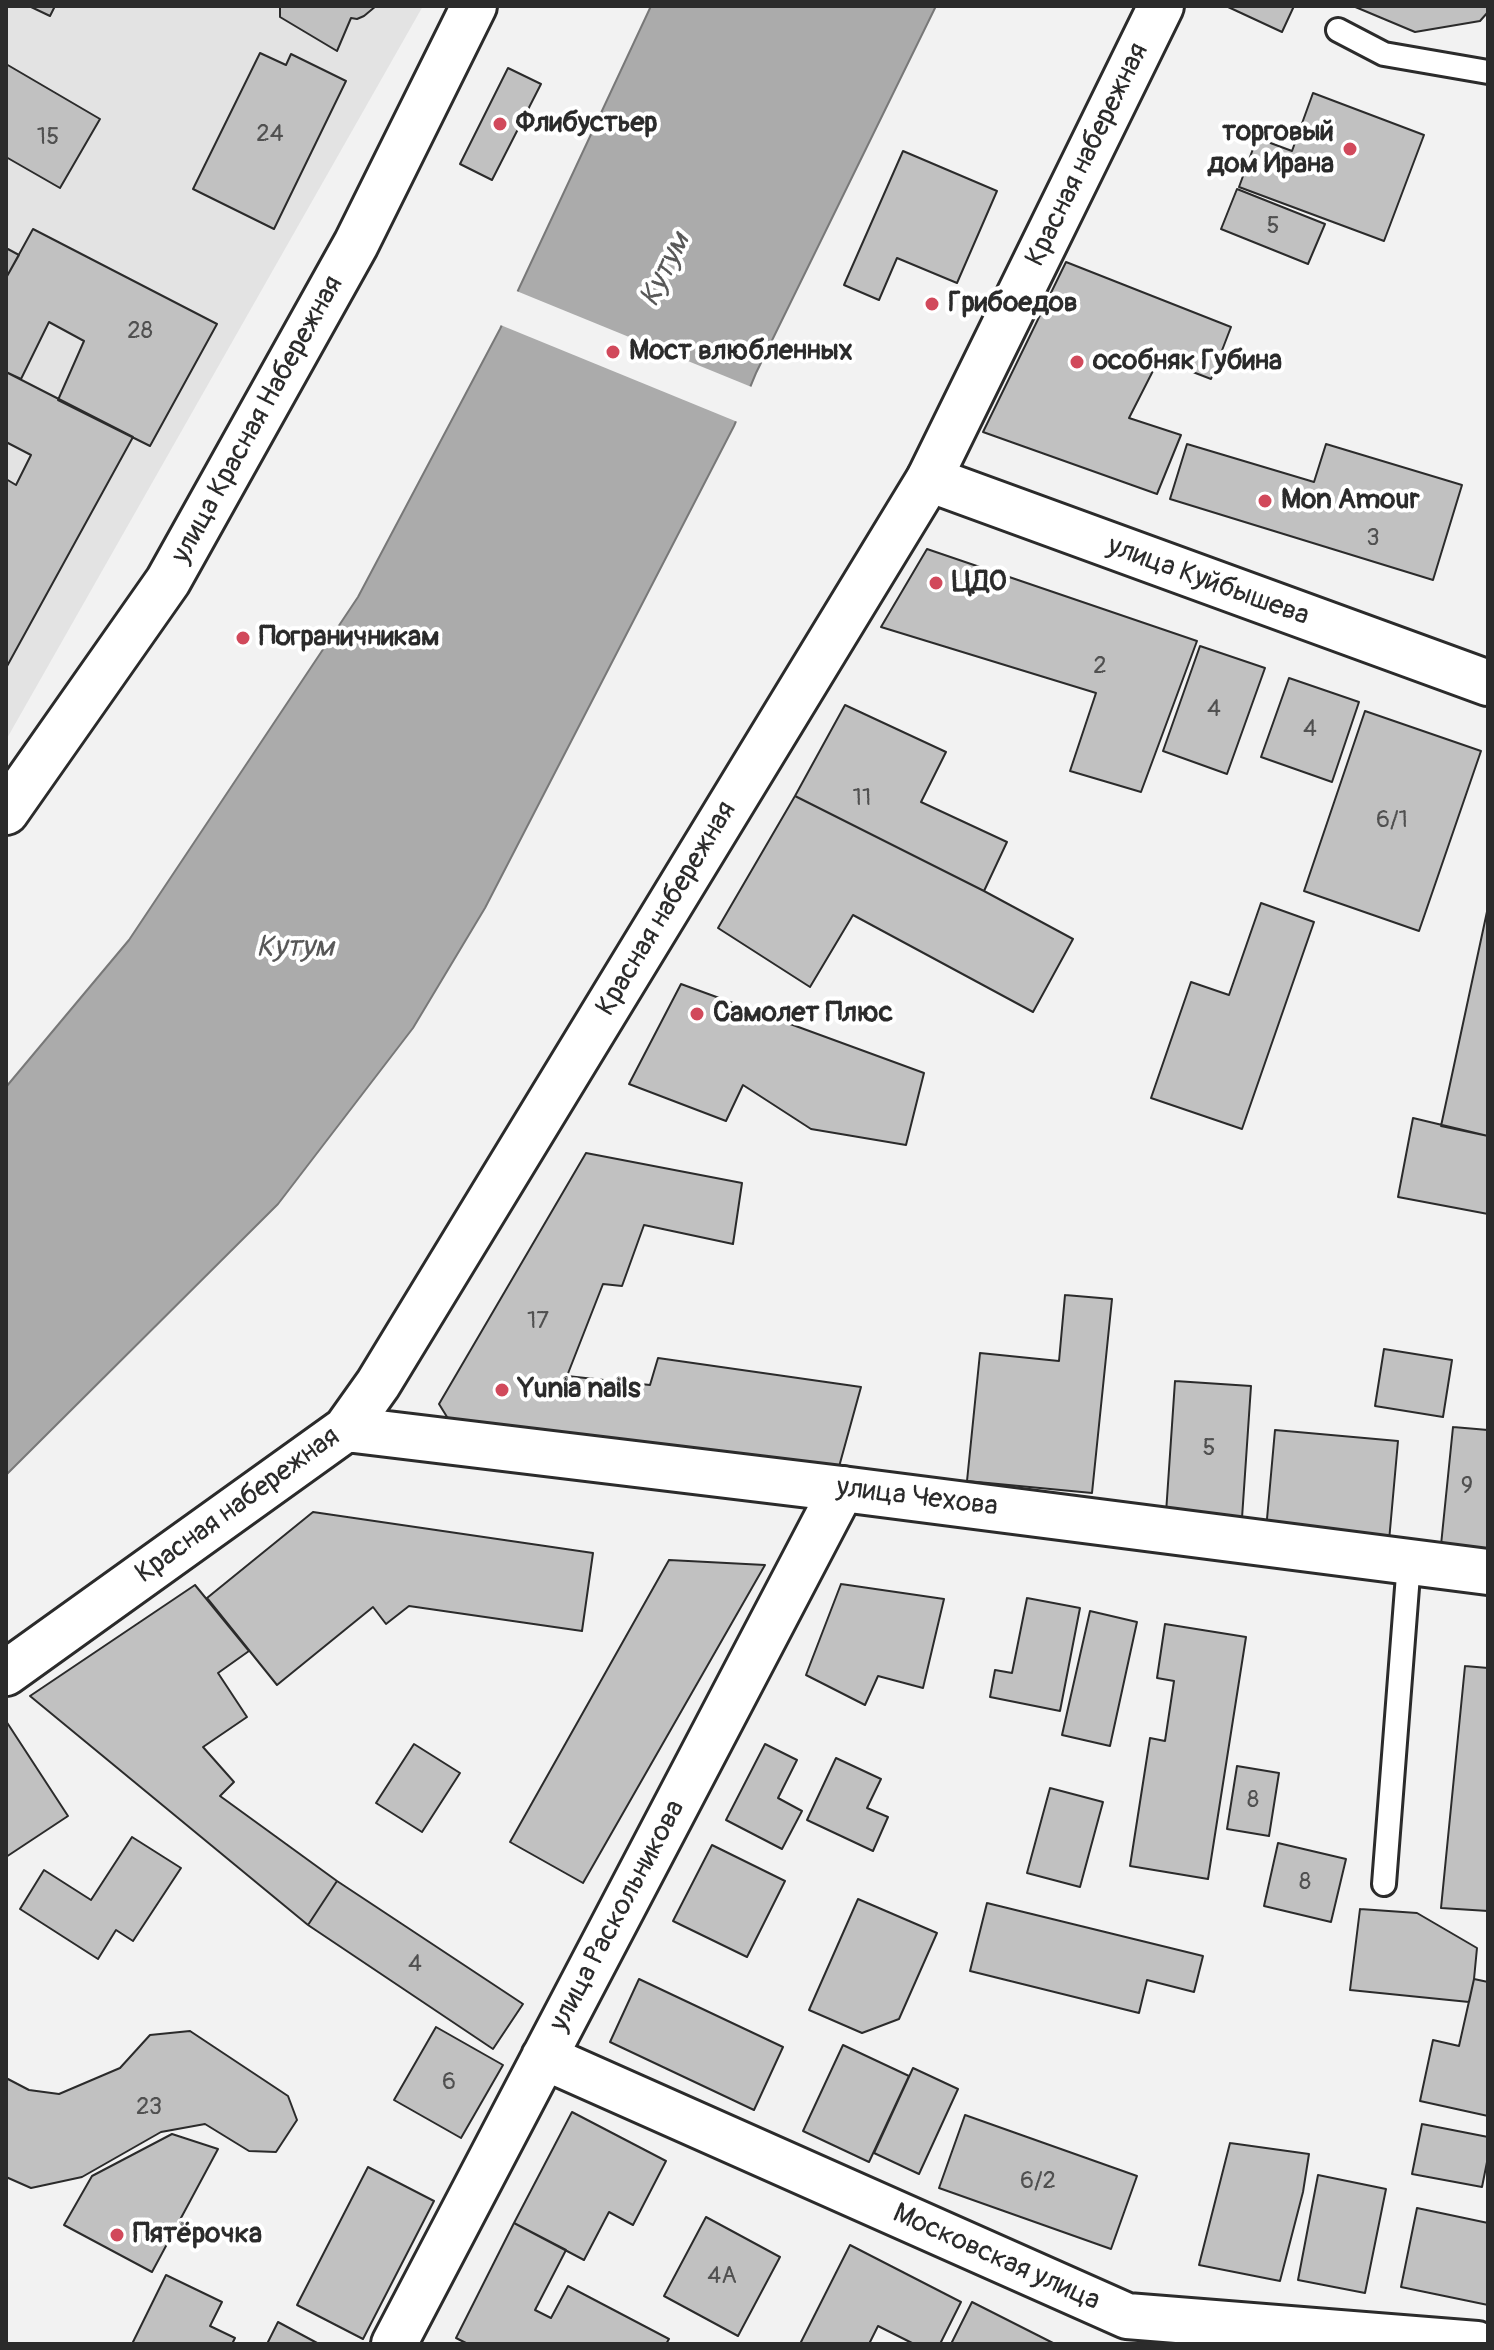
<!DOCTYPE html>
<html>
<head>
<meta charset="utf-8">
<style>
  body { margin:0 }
  #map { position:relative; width:1494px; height:2350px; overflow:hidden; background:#f2f2f2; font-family:Pangolin,sans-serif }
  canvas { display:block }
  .frame { position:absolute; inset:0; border:8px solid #2b2b2b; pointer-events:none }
</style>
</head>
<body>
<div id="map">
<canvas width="1494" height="2350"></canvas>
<div class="frame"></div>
</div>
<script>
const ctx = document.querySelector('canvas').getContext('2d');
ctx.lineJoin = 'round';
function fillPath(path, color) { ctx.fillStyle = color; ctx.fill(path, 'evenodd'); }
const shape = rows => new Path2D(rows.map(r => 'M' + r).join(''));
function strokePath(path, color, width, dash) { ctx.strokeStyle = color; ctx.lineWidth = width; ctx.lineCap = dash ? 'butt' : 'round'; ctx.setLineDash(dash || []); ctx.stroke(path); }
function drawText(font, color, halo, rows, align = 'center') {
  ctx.font = font + ' Pangolin,sans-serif'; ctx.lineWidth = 8; ctx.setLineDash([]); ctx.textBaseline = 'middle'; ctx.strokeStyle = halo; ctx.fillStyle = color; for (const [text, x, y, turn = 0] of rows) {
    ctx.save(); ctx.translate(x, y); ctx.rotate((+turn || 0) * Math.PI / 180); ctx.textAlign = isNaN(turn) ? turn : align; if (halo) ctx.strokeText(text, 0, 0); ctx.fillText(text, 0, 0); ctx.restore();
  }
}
const built = shape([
  [6,6,423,6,6,740]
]);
const water = shape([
  [651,6,936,6,756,373,734,426,485,908,413,1028,278,1204,6,1475,6,1087,129,940,358,597,500,329,651,6]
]);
const pier = shape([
  [514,290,754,388,740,423,498,324]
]);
const building = shape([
  [29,6,55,6,50,16,29,6],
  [280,6,376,6,364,16,357,19,351,18,337,51,280,17,280,6],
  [1226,6,1294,6,1282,32,1226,6],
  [1353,6,1488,6,1488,12,1480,21,1415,32,1353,6],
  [260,53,286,65,291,54,346,81,274,229,193,189,260,53],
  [6,64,100,119,60,188,6,157,6,64],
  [508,68,541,84,492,180,460,164,508,68],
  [1313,93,1424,135,1384,241,1239,187,1257,138,1292,151,1313,93],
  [903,151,997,191,957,283,897,258,879,300,844,285,903,151],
  [1237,189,1325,224,1308,264,1221,229,1237,189],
  [33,229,217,324,150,446,58,400,84,341,49,322,21,379,6,372,6,278,33,229],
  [6,248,19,255,6,278,6,248],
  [1066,262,1231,327,1211,379,1159,359,1129,418,1181,435,1157,494,983,432,1066,262],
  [6,372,133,437,6,668,6,479,16,485,31,455,6,442,6,372],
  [1187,444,1314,482,1326,444,1462,485,1433,580,1170,499,1187,444],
  [927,549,1197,641,1141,792,1070,771,1096,693,881,627,927,549],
  [1200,646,1265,668,1227,774,1163,751,1200,646],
  [1289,678,1359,702,1332,782,1261,757,1289,678],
  [845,705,946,752,921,802,1007,842,984,891,795,796,845,705],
  [1365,711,1481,751,1419,931,1304,891,1365,711],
  [795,796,984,891,1073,939,1033,1012,853,915,810,987,718,928,795,796],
  [1261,903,1314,922,1242,1129,1151,1098,1191,982,1229,995,1261,903],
  [1488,907,1488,1136,1441,1126,1488,907],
  [681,984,924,1073,906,1145,811,1129,743,1085,726,1121,629,1084,681,984],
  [1413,1118,1488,1136,1488,1214,1398,1197,1413,1118],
  [586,1153,742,1183,733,1244,644,1225,622,1286,603,1284,567,1376,650,1385,658,1358,861,1387,837,1474,452,1425,439,1404,586,1153],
  [1065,1295,1112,1299,1092,1493,967,1481,980,1353,1059,1361,1065,1295],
  [1384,1349,1452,1360,1443,1417,1375,1406,1384,1349],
  [1175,1381,1251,1386,1242,1518,1166,1513,1175,1381],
  [1453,1427,1488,1430,1488,1550,1441,1545,1453,1427],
  [1275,1430,1398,1441,1389,1541,1266,1530,1275,1430],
  [313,1512,593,1553,582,1631,409,1606,386,1624,373,1607,277,1685,207,1598,313,1512],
  [669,1560,765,1565,583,1883,510,1842,669,1560],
  [841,1584,944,1599,923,1688,878,1676,865,1705,806,1675,841,1584],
  [195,1585,249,1651,218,1673,247,1717,203,1747,234,1782,220,1796,337,1881,308,1925,30,1696,195,1585],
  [1027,1598,1080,1608,1060,1711,990,1697,995,1670,1012,1673,1027,1598],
  [1090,1611,1137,1622,1110,1746,1062,1735,1090,1611],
  [1165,1624,1246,1637,1208,1879,1130,1866,1150,1738,1165,1741,1174,1681,1157,1678,1165,1624],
  [1465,1666,1488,1668,1488,1911,1441,1908,1465,1666],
  [6,1721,68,1816,6,1857,6,1721],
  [414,1744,460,1773,422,1832,376,1803,414,1744],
  [765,1744,797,1760,778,1798,802,1811,782,1849,726,1820,765,1744],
  [836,1758,881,1779,867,1808,888,1817,873,1851,807,1820,836,1758],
  [1237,1766,1279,1773,1269,1836,1227,1829,1237,1766],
  [1050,1788,1103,1802,1080,1887,1027,1873,1050,1788],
  [132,1837,181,1868,133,1941,116,1930,98,1959,20,1909,44,1870,91,1900,132,1837],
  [1278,1843,1346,1859,1331,1922,1264,1906,1278,1843],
  [712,1845,785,1881,747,1957,673,1921,712,1845],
  [337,1881,523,2004,493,2049,308,1925,337,1881],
  [858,1899,937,1933,899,2019,862,2033,809,2010,858,1899],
  [987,1903,1203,1956,1194,1992,1147,1980,1139,2013,970,1971,987,1903],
  [1360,1909,1417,1913,1477,1948,1474,1979,1469,2002,1350,1990,1360,1909],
  [639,1979,783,2047,754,2110,610,2042,639,1979],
  [1474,1979,1488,1982,1488,2116,1420,2101,1433,2040,1459,2046,1474,1979],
  [436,2027,503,2065,461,2138,394,2100,436,2027],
  [190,2031,288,2096,297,2120,276,2152,249,2151,205,2124,161,2132,82,2177,31,2188,6,2177,6,2078,29,2090,59,2094,120,2068,150,2035,190,2031],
  [843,2045,909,2076,869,2162,803,2131,843,2045],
  [913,2068,958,2089,919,2174,874,2153,913,2068],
  [572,2112,666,2161,633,2225,609,2212,584,2260,514,2223,572,2112],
  [965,2115,1137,2176,1111,2249,939,2188,965,2115],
  [1422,2124,1488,2137,1488,2157,1482,2187,1412,2174,1422,2124],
  [172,2134,218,2149,152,2272,64,2225,92,2176,172,2134],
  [1230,2143,1309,2154,1303,2192,1280,2281,1199,2265,1230,2143],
  [368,2167,434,2201,363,2339,297,2305,368,2167],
  [1318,2175,1386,2189,1365,2293,1298,2280,1318,2175],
  [1417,2208,1488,2223,1488,2305,1401,2287,1417,2208],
  [706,2217,780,2257,738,2336,664,2296,706,2217],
  [514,2223,566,2250,535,2310,551,2318,568,2286,669,2339,666,2344,468,2344,456,2338,514,2223],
  [850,2245,961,2302,940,2344,914,2344,878,2326,869,2344,800,2344,850,2245],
  [166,2275,222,2302,210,2326,235,2338,232,2344,132,2344,166,2275],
  [972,2302,1055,2344,951,2344,972,2302],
  [278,2322,319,2344,267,2344,278,2322]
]);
const lane = shape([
  [1338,30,1384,54,1488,72],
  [1384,1884,1409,1562]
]);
const street = shape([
  [929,479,1488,683],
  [544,2057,1127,2316,1477,2344],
  [394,2344,842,1489]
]);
const secondary = shape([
  [6,812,168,581,356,244,474,6],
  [346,1429,842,1489,1488,1572],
  [6,1673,346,1429,378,1384,929,479,1161,6]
]);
const markers = [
  [500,124,8,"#d1495b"],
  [1350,149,8,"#d1495b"],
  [932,304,8,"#d1495b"],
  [613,352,8,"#d1495b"],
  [1077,362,8,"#d1495b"],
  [1265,501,8,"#d1495b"],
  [936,583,8,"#d1495b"],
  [243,638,8,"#d1495b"],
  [697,1014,8,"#d1495b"],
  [502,1390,8,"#d1495b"],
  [117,2235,8,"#d1495b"]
];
const numberNames = [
  ["24",270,135],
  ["15",48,138],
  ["5",1273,227],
  ["28",140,332],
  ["3",1373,539],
  ["2",1100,667],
  ["4",1214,710],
  ["4",1310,730],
  ["11",862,799],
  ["6/1",1392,821],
  ["17",538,1322],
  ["5",1209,1449],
  ["9",1467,1487],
  ["8",1253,1801],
  ["8",1305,1883],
  ["4",415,1965],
  ["6",449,2083],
  ["23",149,2108],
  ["6/2",1038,2182],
  ["4А",722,2277]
];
const poiNames = [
  ["Флибустьер",516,124],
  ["торговый",1334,133,"right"],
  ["дом Ирана",1334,165,"right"],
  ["Грибоедов",948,304],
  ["Мост влюбленных",629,352],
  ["особняк Губина",1093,362],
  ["Mon Amour",1281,501],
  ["ЦДО",952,583],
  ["Пограничникам",259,638],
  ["Самолет Плюс",713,1014],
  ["Yunia nails",518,1390],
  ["Пятёрочка",133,2235]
];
const streetNames = [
  ["Красная набережная",1088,155,-64],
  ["улица Красная Набережная",258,420,-61],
  ["улица Куйбышева",1208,582,20],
  ["Красная набережная",667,909,-59],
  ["улица Чехова",917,1498,7],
  ["Красная набережная",238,1506,-36],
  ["улица Раскольникова",618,1916,-62],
  ["Московская улица",996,2258,24]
];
const waterNames = [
  ["Кутум",666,270,-64],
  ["Кутум",295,948]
];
fillPath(built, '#e3e3e3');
fillPath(water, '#ababab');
strokePath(water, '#787878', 2);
fillPath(pier, '#f2f2f2');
fillPath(building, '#c1c1c1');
strokePath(building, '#2b2b2b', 2);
strokePath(lane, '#2b2b2b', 28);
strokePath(street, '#2b2b2b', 50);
strokePath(secondary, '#2b2b2b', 50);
strokePath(lane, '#fff', 22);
strokePath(street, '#fff', 44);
strokePath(secondary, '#fff', 44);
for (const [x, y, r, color] of markers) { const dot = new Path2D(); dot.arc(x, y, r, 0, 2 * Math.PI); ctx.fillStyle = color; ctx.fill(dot); strokePath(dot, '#fff', 3); }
drawText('24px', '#505050', null, numberNames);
drawText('bold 28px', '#2b2b2b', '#fff', poiNames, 'left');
drawText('28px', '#2b2b2b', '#fff', streetNames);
drawText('italic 30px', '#585858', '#fff', waterNames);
</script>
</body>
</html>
